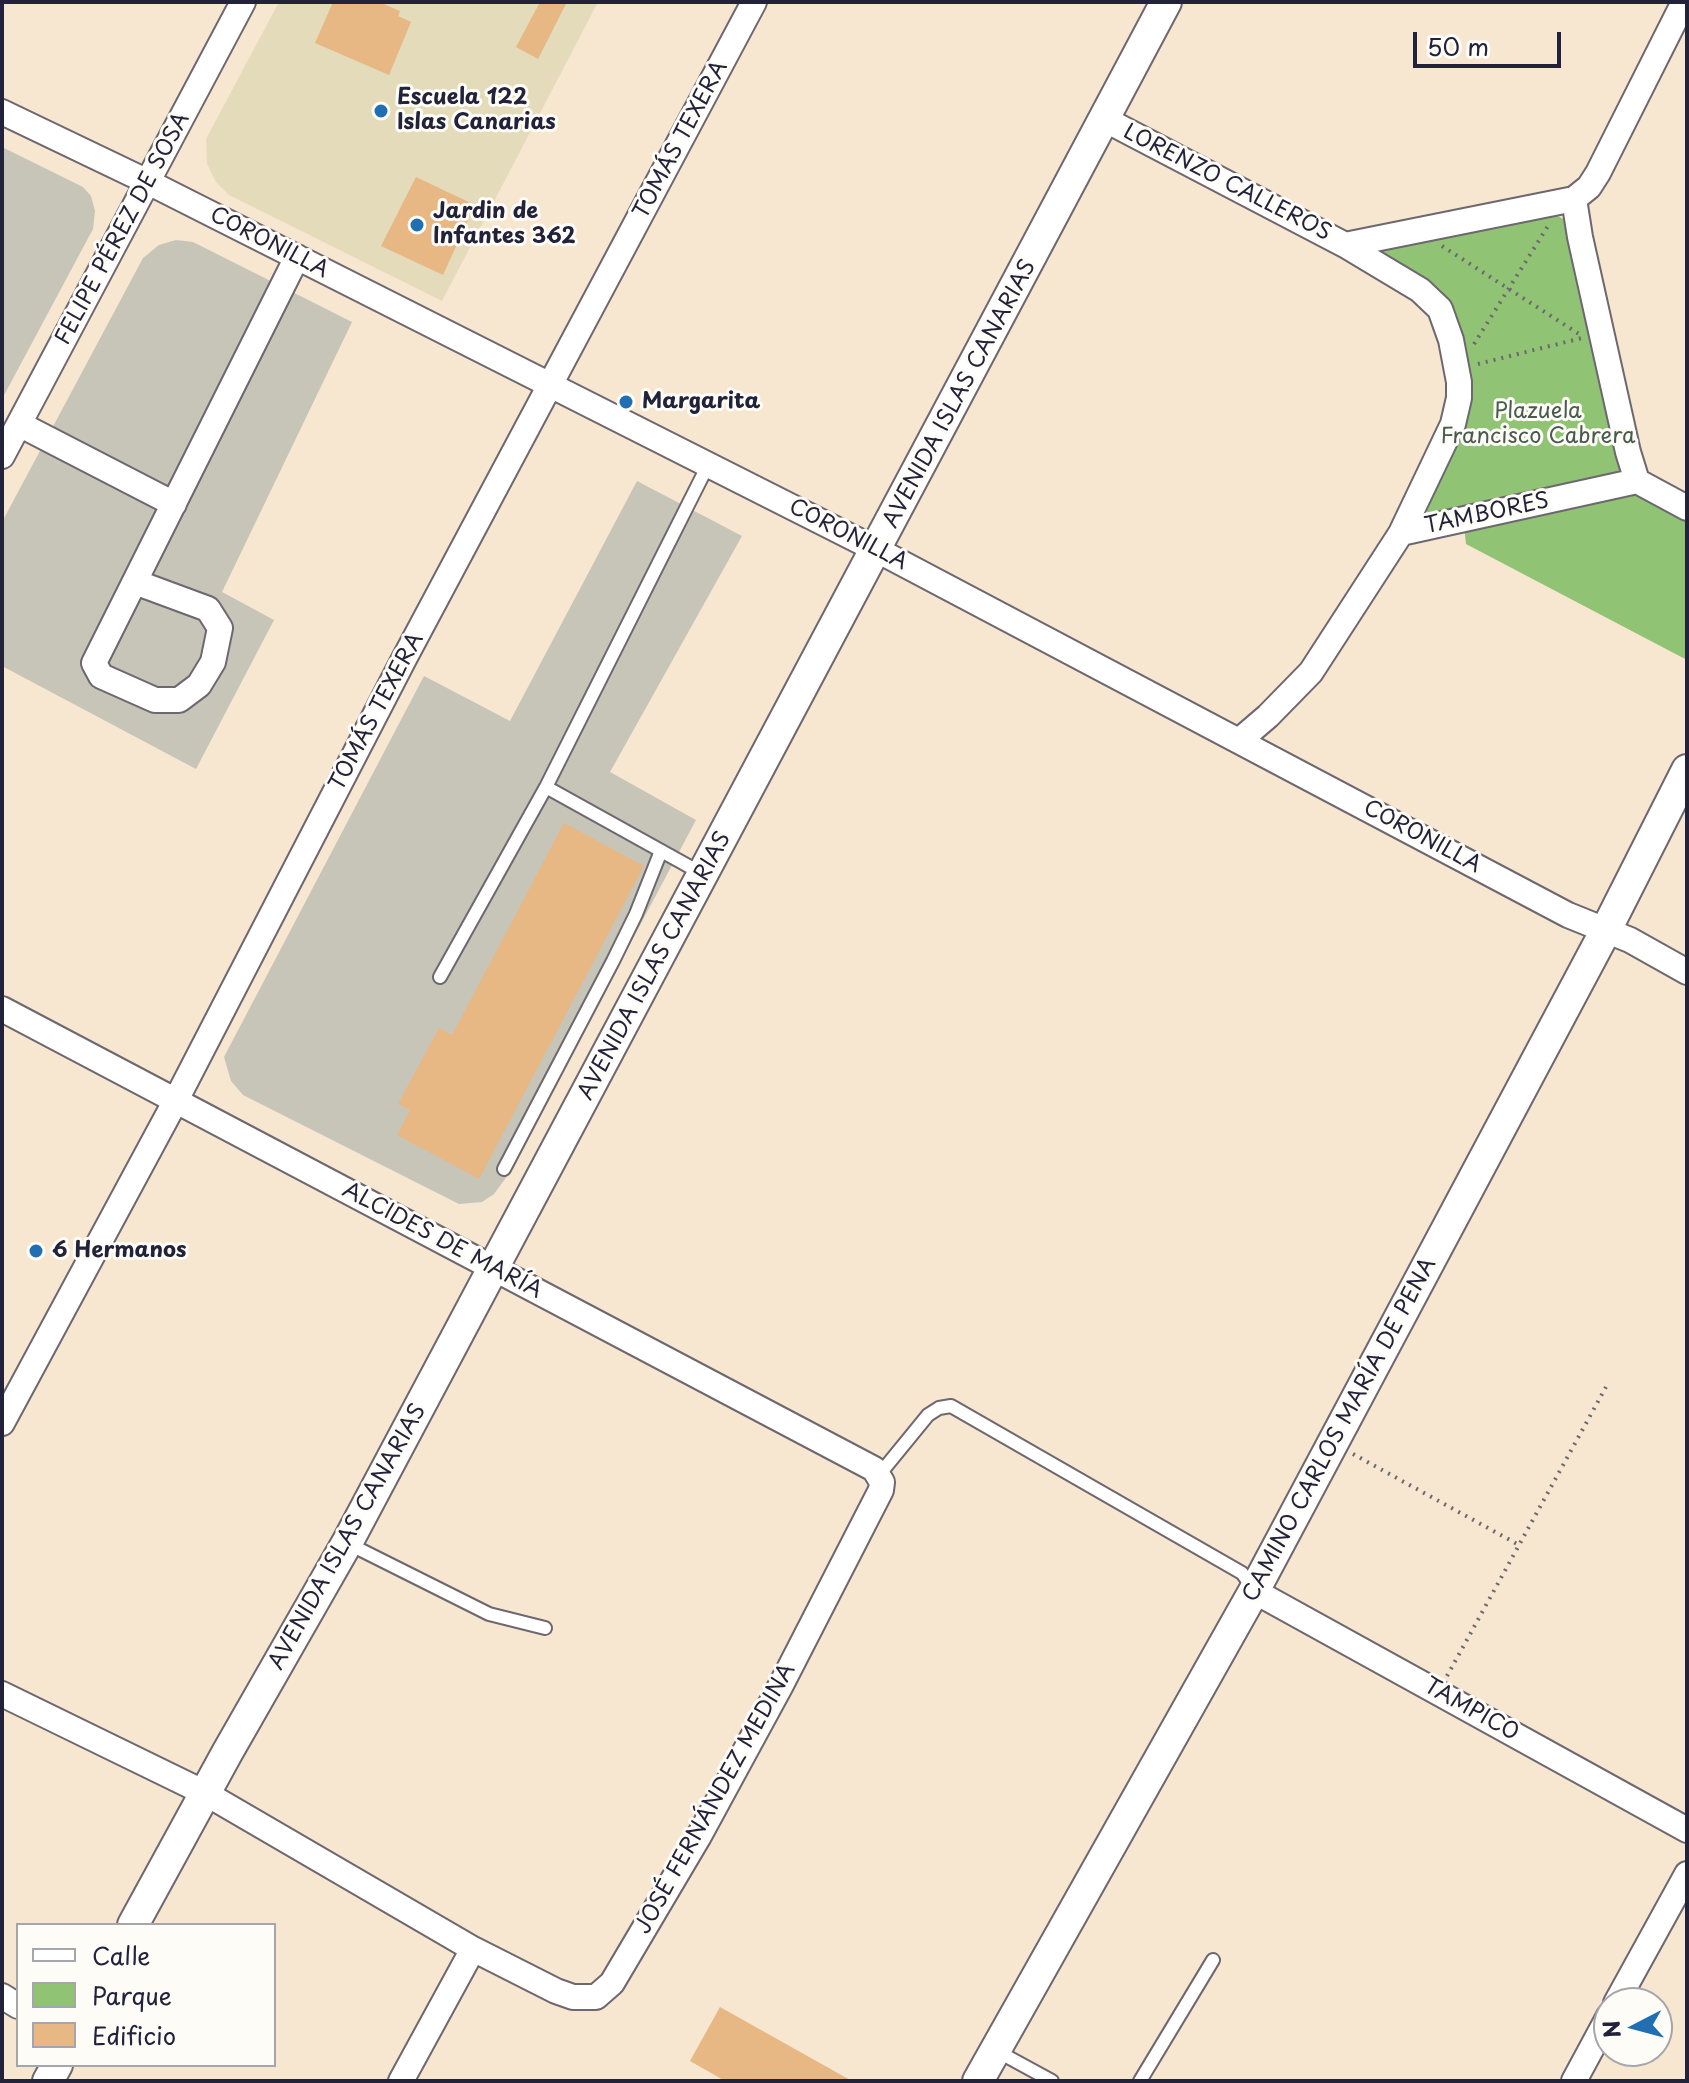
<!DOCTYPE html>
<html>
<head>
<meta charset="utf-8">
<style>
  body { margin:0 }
  #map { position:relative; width:1689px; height:2083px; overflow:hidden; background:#f7e6d0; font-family:"Playpen Sans",sans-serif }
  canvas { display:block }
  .frame { position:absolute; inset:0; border:4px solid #22223b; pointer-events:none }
  .legend { position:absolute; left:16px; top:1923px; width:260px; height:144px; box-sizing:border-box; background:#fdfcf7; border:2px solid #a5a5ac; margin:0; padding:10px 14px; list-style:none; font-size:24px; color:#22223b }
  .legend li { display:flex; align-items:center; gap:16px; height:40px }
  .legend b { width:40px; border:2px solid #a5a5ac }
  .north { position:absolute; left:1593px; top:1987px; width:80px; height:80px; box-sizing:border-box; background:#fdfcf7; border:2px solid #a5a5ac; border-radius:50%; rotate:264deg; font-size:22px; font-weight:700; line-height:32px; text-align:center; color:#22223b }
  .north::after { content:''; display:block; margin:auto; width:28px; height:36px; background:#1f6fb2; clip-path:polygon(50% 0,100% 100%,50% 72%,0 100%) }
  .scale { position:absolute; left:1413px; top:32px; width:148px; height:36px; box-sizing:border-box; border:4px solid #22223b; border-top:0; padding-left:10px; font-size:24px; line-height:28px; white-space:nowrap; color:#22223b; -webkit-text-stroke:6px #fdfcf7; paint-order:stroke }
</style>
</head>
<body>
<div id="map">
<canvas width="1689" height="2083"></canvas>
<div class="frame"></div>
<ul class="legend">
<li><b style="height:10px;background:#fff"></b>Calle</li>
<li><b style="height:22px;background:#91c374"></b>Parque</li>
<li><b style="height:22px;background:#e7b884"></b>Edificio</li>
</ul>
<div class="north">N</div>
<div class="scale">50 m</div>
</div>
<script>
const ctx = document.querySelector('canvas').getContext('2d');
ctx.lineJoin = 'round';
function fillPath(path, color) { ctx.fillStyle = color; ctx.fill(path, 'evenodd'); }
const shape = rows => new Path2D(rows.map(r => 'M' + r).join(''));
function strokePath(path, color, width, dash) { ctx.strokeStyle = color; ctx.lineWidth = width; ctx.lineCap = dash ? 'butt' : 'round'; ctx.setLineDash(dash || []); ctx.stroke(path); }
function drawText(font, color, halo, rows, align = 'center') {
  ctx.font = font + ' "Playpen Sans",sans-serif'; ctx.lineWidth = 6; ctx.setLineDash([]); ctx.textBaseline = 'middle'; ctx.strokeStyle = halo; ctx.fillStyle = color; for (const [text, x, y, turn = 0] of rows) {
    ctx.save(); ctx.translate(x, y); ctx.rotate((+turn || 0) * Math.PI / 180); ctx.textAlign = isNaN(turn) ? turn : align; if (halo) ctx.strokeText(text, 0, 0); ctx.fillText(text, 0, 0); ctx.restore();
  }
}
const built = shape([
  [279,2,598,2,442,301,229,195,216,182,207,164,206,139]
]);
const industrial = shape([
  [2,147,83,187,91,196,95,211,93,229,2,399],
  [176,240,193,242,352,322,222,592,274,620,196,769,2,666,2,522,143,258,159,245],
  [637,481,742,536,610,772,696,820,505,1179,494,1194,482,1202,459,1204,243,1095,231,1081,224,1057,424,676,510,721]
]);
const green = shape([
  [1556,215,1565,220,1568,226,1622,471,1619,477,1431,516,1425,509,1460,440,1468,416,1470,392,1456,331,1381,257,1381,252,1453,232],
  [1618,494,1637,494,1687,518,1687,660,1466,544,1464,526]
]);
const building = shape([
  [333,2,379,2,400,11,398,16,411,22,389,75,315,43],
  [540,2,567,2,538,59,516,47],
  [416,177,475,205,443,275,381,246],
  [564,823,644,866,479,1179,397,1135,410,1110,398,1104,439,1028,452,1035],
  [720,2007,852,2081,725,2081,690,2061]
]);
const path = shape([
  [1442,246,1579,334],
  [1474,344,1548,226],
  [1478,364,1582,338],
  [1353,1454,1519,1545],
  [1447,1676,1606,1387]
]);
const service = shape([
  [546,787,701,873],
  [440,977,546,787,708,465],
  [504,1169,613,961,636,914,661,851],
  [879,1475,928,1415,939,1408,951,1406,1242,1573,1253,1588],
  [347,1543,489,1614,545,1628],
  [995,2050,1052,2081],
  [1140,2081,1213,1960]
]);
const minor = shape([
  [2,112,148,182,877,550,1568,915,1630,940,1687,972],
  [1106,120,1345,245,1420,290,1440,309,1451,340,1459,382,1459,398,1453,424,1401,533,1311,672,1268,716,1240,740],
  [1574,199,1580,237,1628,452,1637,481,1687,508],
  [1345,245,1574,199,1589,187,1598,173,1684,2],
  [19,424,174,504],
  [2,456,243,2],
  [1401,533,1637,481],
  [135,582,208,609,220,628,213,662,199,685,179,700,155,700,101,676,94,663,297,257],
  [2,1009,874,1469,882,1482,881,1490,781,1685,699,1836,612,1983,596,1997,573,1997,556,1991,473,1949,205,1793,2,1694],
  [2,1423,175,1102,404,659,754,2],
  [1254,1591,1687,1830],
  [2,1996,18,2006],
  [1616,2003,1687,1874],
  [401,2081,473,1949],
  [1574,2081,1609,2016]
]);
const tertiary = shape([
  [133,1925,227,1753,347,1543,1166,2],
  [48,2081,57,2065],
  [978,2081,1254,1591,1606,930,1687,770]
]);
const markers = [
  [381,111,8,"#1f6fb2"],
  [417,225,8,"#1f6fb2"],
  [626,402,8,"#1f6fb2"],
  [36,1251,8,"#1f6fb2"]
];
const poiNames = [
  ["Escuela 122",397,98],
  ["Islas Canarias",397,123],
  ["Jardin de",433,212],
  ["Infantes 362",433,237],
  ["Margarita",642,402],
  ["6 Hermanos",52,1251]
];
const streetNames = [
  ["TOMÁS TEXERA",681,140,-62],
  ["LORENZO CALLEROS",1227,183,27],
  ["FELIPE PÉREZ DE SOSA",123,229,-62],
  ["CORONILLA",269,243,27],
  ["AVENIDA ISLAS CANARIAS",960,394,-62],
  ["TAMBORES",1487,514,-12],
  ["CORONILLA",848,535,27],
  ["TOMÁS TEXERA",377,712,-62],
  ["CORONILLA",1422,837,28],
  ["AVENIDA ISLAS CANARIAS",655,966,-62],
  ["ALCIDES DE MARÍA",442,1241,28],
  ["CAMINO CARLOS MARÍA DE PENA",1340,1430,-62],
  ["AVENIDA ISLAS CANARIAS",348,1537,-61],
  ["TAMPICO",1471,1710,29],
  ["JOSÉ FERNÁNDEZ MEDINA",716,1799,-61]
];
const parkNames = [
  ["Plazuela",1538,412],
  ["Francisco Cabrera",1538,437]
];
fillPath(built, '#e4dbba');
fillPath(industrial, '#c6c5b8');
fillPath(green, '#91c374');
fillPath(building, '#e7b884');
strokePath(service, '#6d676f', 16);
strokePath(minor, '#6d676f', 28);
strokePath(tertiary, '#6d676f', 34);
strokePath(path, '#6d676f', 4, [2, 6]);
strokePath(service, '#fff', 12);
strokePath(minor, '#fff', 24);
strokePath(tertiary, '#fff', 30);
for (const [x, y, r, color] of markers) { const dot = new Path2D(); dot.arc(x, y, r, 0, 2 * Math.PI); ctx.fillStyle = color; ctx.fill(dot); strokePath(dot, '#fdfcf7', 3); }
drawText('bold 22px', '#22223b', '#fdfcf7', poiNames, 'left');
drawText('22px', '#22223b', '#fdfcf7', streetNames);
drawText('22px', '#495a4f', '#fdfcf7', parkNames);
</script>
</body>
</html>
